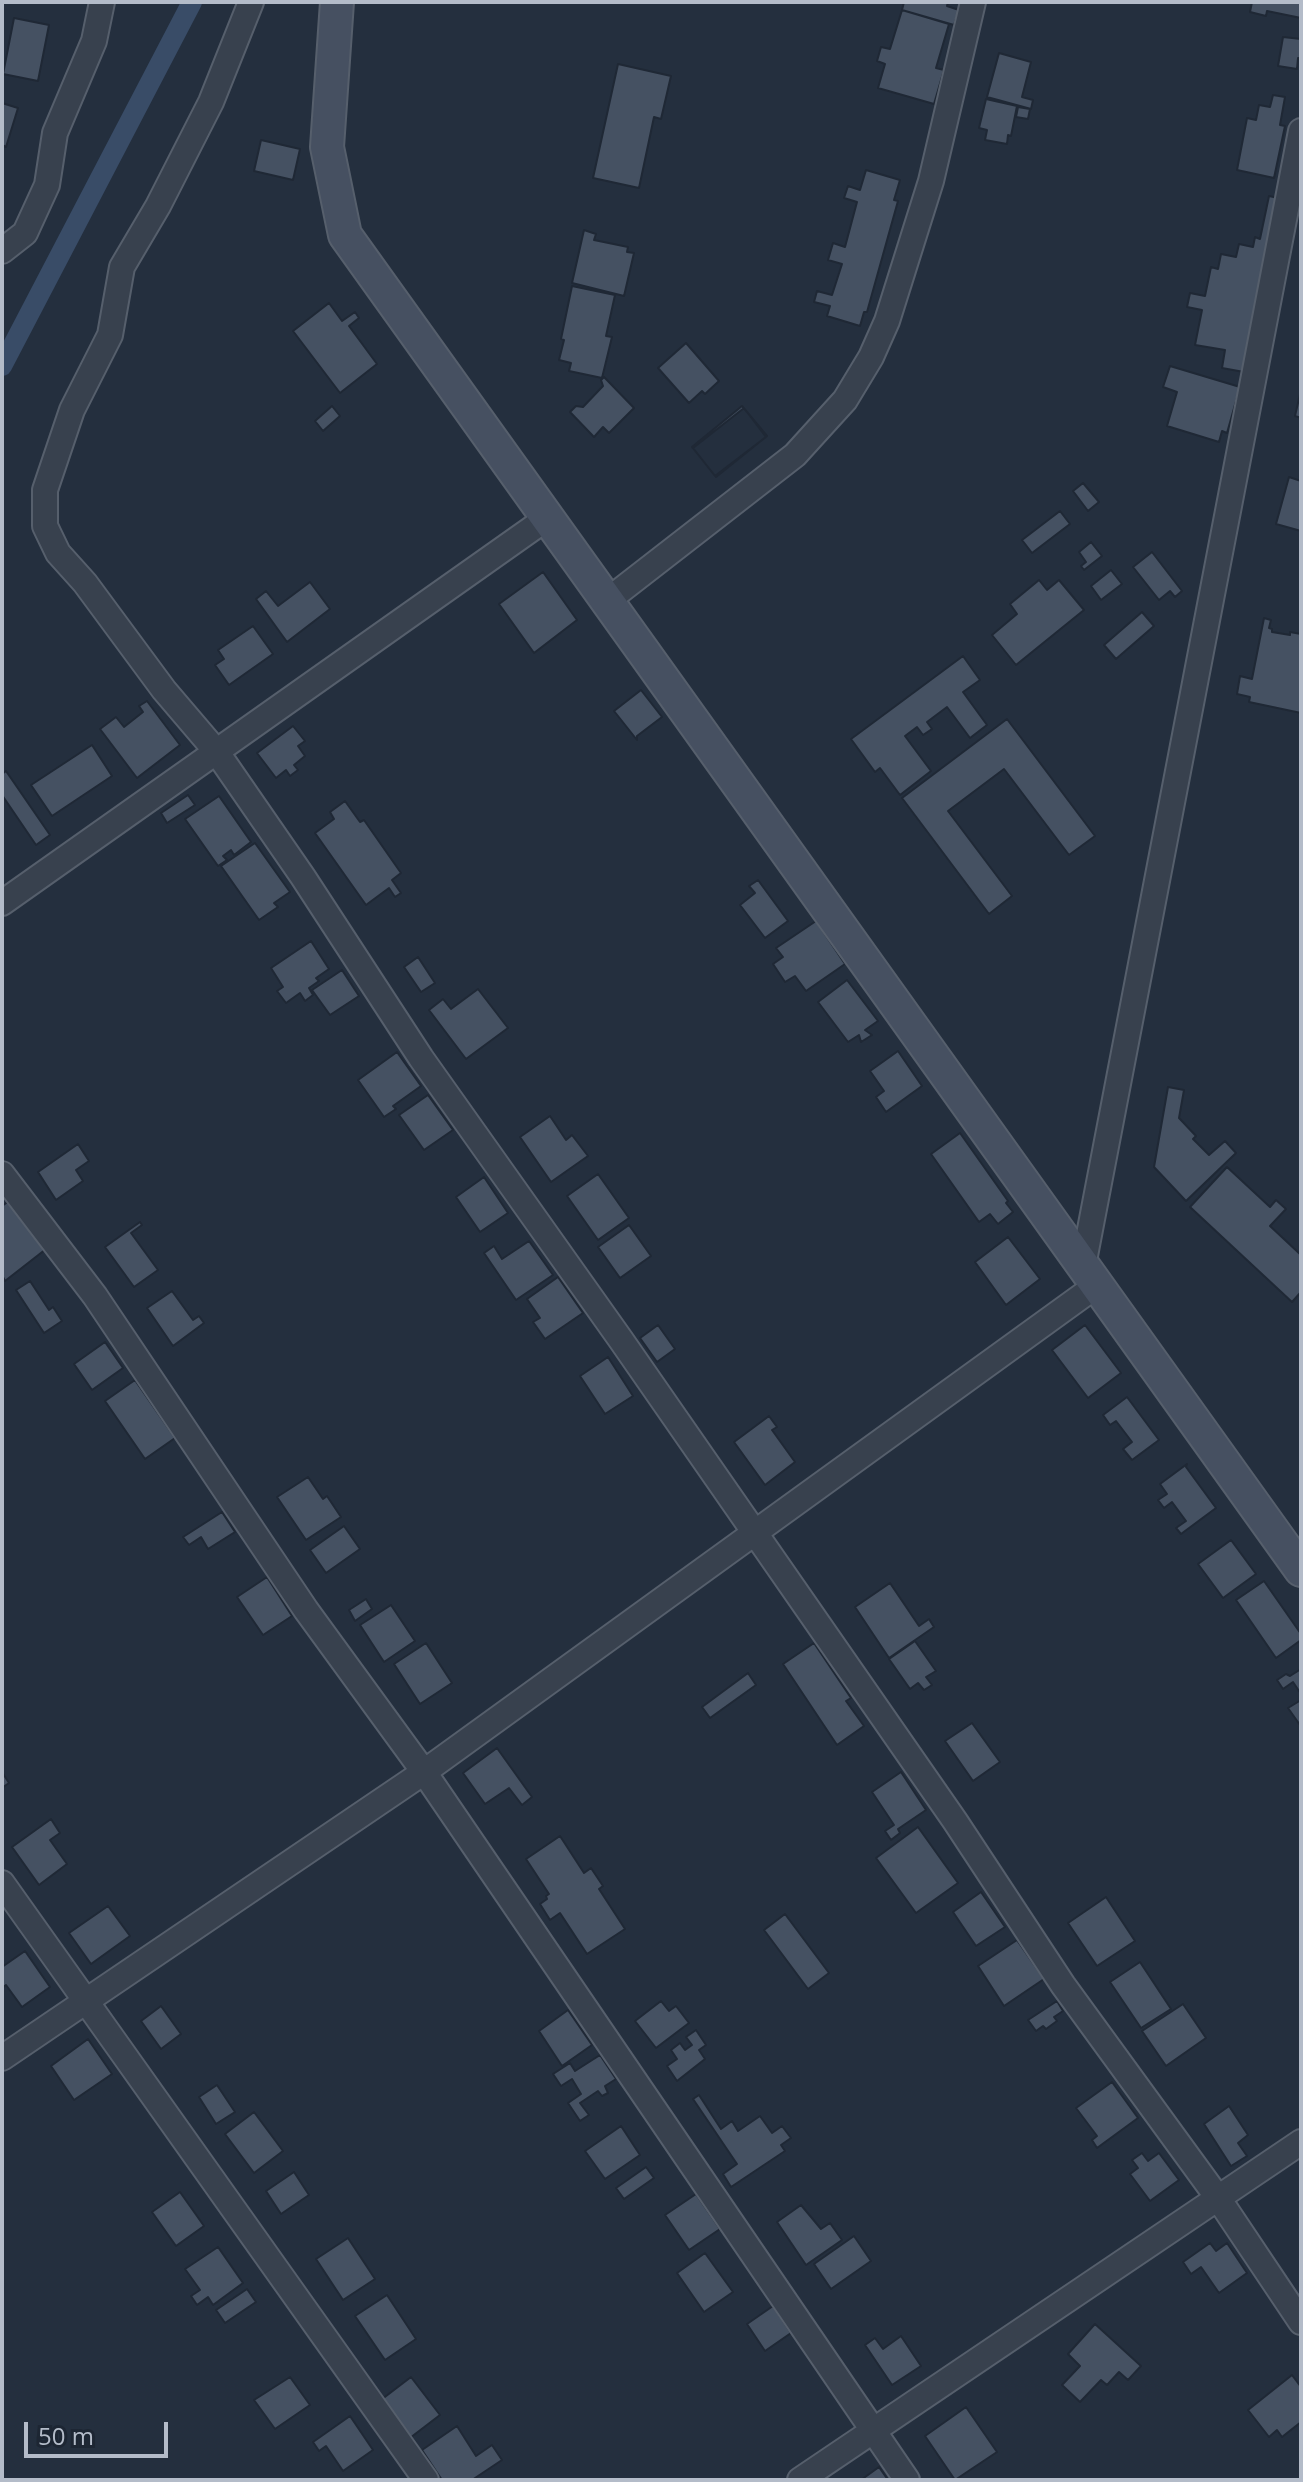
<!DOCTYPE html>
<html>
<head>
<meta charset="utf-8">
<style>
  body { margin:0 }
  #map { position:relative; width:1303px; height:2482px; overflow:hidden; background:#242f3e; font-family:"Open Sans",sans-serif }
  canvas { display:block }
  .frame { position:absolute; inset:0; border:4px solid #b4bcc9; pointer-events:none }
  .scale { position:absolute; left:24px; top:2422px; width:144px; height:36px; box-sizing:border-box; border:4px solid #b4bcc9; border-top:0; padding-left:10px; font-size:24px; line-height:28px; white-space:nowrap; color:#b4bcc9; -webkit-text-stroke:6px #1d2633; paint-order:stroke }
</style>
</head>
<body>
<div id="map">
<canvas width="1303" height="2482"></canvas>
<div class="frame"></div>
<div class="scale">50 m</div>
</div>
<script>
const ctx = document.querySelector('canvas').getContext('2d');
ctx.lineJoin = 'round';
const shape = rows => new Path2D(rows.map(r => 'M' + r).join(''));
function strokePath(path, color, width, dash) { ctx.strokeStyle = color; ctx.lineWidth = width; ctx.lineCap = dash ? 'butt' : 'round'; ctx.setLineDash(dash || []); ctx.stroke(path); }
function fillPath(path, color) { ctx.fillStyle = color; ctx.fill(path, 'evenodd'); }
const canal = shape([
  [2,366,192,2]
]);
const building = shape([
  [904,2,948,2,947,6,959,10,954,25,902,10,904,2],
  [1252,2,1301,2,1301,18,1267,11,1266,16,1250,12,1252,2],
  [902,10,949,24,936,68,944,70,934,104,878,88,885,64,877,61,881,47,890,49,902,10],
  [14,18,49,25,38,81,3,74,14,18],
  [1283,37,1301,39,1301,59,1298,58,1297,69,1278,66,1283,37],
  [999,53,1031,62,1022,97,1033,100,1031,109,987,97,999,53],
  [618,64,671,76,661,119,654,117,639,188,593,178,618,64],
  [1273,95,1285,97,1280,125,1285,126,1274,178,1237,170,1247,118,1256,120,1259,105,1270,107,1273,95],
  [986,99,1017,106,1011,136,1008,135,1007,144,985,140,987,130,979,128,986,99],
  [2,103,18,108,6,147,2,145,2,103],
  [1018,107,1030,109,1028,119,1016,117,1018,107],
  [261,140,300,149,293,180,254,171,261,140],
  [866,170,900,180,894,200,898,201,867,312,864,312,860,326,827,316,830,306,814,302,817,291,832,295,842,264,828,260,833,243,845,247,857,202,844,198,848,186,860,190,866,170],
  [1269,196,1278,198,1244,372,1222,368,1225,350,1195,345,1202,310,1187,307,1190,293,1205,296,1211,267,1218,269,1221,254,1236,257,1239,244,1253,247,1255,237,1260,239,1269,196],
  [584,230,596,234,594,240,628,247,627,252,634,253,624,296,572,283,584,230],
  [572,286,615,295,606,336,612,337,602,378,569,371,571,363,559,360,564,340,561,339,572,286],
  [329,303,342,321,355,312,359,318,349,326,377,364,340,393,293,331,329,303],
  [686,343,719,381,705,394,702,391,689,403,658,368,686,343],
  [1170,366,1240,387,1227,433,1222,431,1219,442,1167,426,1177,392,1163,387,1170,366],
  [604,377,634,408,609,433,603,427,594,437,570,412,576,406,583,407,603,386,601,380,604,377],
  [1301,390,1301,418,1295,416,1301,390],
  [332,406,340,416,323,431,315,421,332,406],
  [742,406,767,436,716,477,692,447,742,406],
  [744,408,766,437,715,476,693,448,744,408],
  [1289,477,1301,481,1301,531,1276,524,1289,477],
  [1083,483,1099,502,1088,511,1073,491,1083,483],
  [1060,511,1070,524,1032,553,1022,540,1060,511],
  [1091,542,1102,556,1084,570,1081,566,1086,562,1079,552,1091,542],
  [1152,552,1182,591,1175,597,1170,591,1159,600,1133,567,1152,552],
  [1111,570,1122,584,1101,600,1091,586,1111,570],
  [543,572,577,620,534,653,499,604,543,572],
  [1039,580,1047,590,1059,580,1084,610,1016,665,992,635,1017,614,1010,604,1039,580],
  [310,582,330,609,287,642,256,599,266,591,278,606,310,582],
  [1142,612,1154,626,1116,659,1104,645,1142,612],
  [1264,618,1271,620,1269,628,1272,629,1272,632,1290,635,1290,632,1301,634,1301,713,1249,702,1250,697,1237,694,1240,676,1252,679,1264,618],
  [253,626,273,654,229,685,215,665,224,659,218,650,253,626],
  [963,656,980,680,963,692,987,725,970,738,947,707,927,722,932,729,923,735,917,727,905,736,931,771,900,795,880,768,875,772,851,739,963,656],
  [641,690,662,717,637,736,637,740,614,711,641,690],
  [147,701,180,745,137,778,100,729,116,717,124,727,143,712,139,706,147,701],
  [1007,719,1095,836,1069,855,1004,769,948,811,1012,896,989,914,902,798,1007,719],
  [293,726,305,741,298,746,305,756,294,765,298,770,290,776,286,770,276,778,257,753,293,726],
  [92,745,112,776,52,816,31,785,92,745],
  [6,771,50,835,36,845,2,795,2,774,6,771],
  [188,795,195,805,167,823,161,813,188,795],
  [219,796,251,842,234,855,231,850,223,856,227,860,218,866,185,819,219,796],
  [345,801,360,822,364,820,401,873,392,880,401,893,395,897,389,888,366,905,315,833,334,819,330,812,345,801],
  [255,843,290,892,274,903,278,907,259,920,221,866,255,843],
  [758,880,788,921,765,938,740,905,755,893,749,886,758,880],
  [816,921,845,964,806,991,795,976,785,982,773,964,783,957,776,948,816,921],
  [311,941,329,969,316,978,319,981,309,988,313,995,305,1001,300,993,286,1003,277,991,283,987,271,968,311,941],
  [418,957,435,983,421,992,404,967,418,957],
  [342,970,359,996,330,1015,312,990,342,970],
  [847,980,878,1021,865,1030,872,1035,861,1042,859,1035,848,1042,818,1002,847,980],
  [478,989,508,1028,466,1059,429,1010,443,999,451,1009,478,989],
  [898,1051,922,1086,886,1112,876,1097,884,1091,870,1071,898,1051],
  [397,1052,421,1086,393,1106,396,1109,384,1117,358,1080,397,1052],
  [1168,1087,1184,1090,1179,1118,1196,1136,1193,1139,1209,1155,1225,1141,1236,1153,1186,1201,1154,1167,1168,1087],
  [428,1095,453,1130,424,1150,399,1115,428,1095],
  [550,1116,566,1140,572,1135,588,1156,551,1182,520,1137,550,1116],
  [960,1133,1008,1201,1006,1203,1013,1212,998,1224,990,1214,979,1222,931,1154,960,1133],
  [78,1144,89,1161,76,1170,83,1181,56,1200,38,1172,78,1144],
  [1227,1167,1270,1207,1276,1200,1286,1209,1270,1226,1301,1255,1301,1292,1292,1302,1190,1207,1227,1167],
  [598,1174,629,1218,598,1240,567,1196,598,1174],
  [484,1177,508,1213,480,1232,456,1197,484,1177],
  [9,1201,46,1249,5,1281,2,1275,2,1206,9,1201],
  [140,1222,142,1225,131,1233,158,1270,134,1287,105,1247,140,1222],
  [629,1225,651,1256,620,1278,598,1247,629,1225],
  [1008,1237,1040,1279,1006,1305,975,1262,1008,1237],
  [529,1241,553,1275,516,1300,484,1253,494,1246,502,1259,529,1241],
  [558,1277,583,1313,545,1339,533,1322,540,1318,527,1299,558,1277],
  [30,1281,49,1310,53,1307,62,1321,44,1333,16,1290,30,1281],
  [172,1291,193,1320,199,1316,204,1323,173,1346,147,1308,172,1291],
  [658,1325,675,1349,657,1362,640,1338,658,1325],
  [1085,1325,1121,1373,1088,1398,1052,1350,1085,1325],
  [105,1342,123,1368,92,1390,74,1364,105,1342],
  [608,1357,633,1396,605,1414,580,1376,608,1357],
  [135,1380,175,1438,145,1459,105,1401,135,1380],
  [1127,1397,1159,1440,1132,1460,1123,1449,1132,1442,1116,1421,1110,1425,1103,1415,1127,1397],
  [769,1416,777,1427,772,1430,795,1462,765,1485,734,1442,769,1416],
  [1187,1464,1186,1467,1216,1508,1181,1534,1176,1528,1186,1521,1172,1502,1164,1508,1158,1500,1167,1494,1160,1484,1187,1464],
  [308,1477,323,1499,327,1496,341,1517,306,1540,277,1497,308,1477],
  [222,1512,235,1532,208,1549,201,1537,189,1545,183,1537,222,1512],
  [344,1526,360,1549,326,1573,310,1550,344,1526],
  [1231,1540,1256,1574,1223,1598,1198,1564,1231,1540],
  [267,1577,292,1616,263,1635,237,1597,267,1577],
  [1264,1581,1301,1634,1301,1640,1276,1658,1236,1600,1264,1581],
  [890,1583,919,1626,929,1619,934,1627,889,1658,855,1607,890,1583],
  [366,1599,372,1609,355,1621,349,1610,366,1599],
  [391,1605,415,1641,384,1662,360,1625,391,1605],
  [915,1641,936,1671,926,1677,932,1685,924,1690,918,1683,910,1689,889,1659,915,1641],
  [426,1643,452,1683,420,1704,394,1664,426,1643],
  [814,1643,851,1698,846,1701,864,1726,837,1745,783,1664,814,1643],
  [1301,1669,1301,1694,1293,1682,1283,1689,1277,1680,1286,1674,1290,1676,1301,1669],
  [748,1673,756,1685,710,1718,702,1707,748,1673],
  [1301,1700,1301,1724,1300,1725,1288,1708,1301,1700],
  [972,1723,1000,1762,973,1781,945,1741,972,1723],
  [497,1748,532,1797,522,1805,509,1788,485,1804,463,1773,497,1748],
  [2,1772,9,1783,2,1788,2,1772],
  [901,1772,926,1810,898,1829,900,1833,891,1840,885,1831,894,1825,872,1792,901,1772],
  [51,1819,60,1833,50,1840,67,1864,39,1885,12,1847,51,1819],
  [918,1827,958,1883,916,1913,876,1858,918,1827],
  [560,1836,584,1873,591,1868,603,1886,599,1889,625,1929,587,1954,560,1913,550,1920,540,1904,547,1899,546,1896,549,1894,526,1859,560,1836],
  [981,1892,1005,1927,976,1946,953,1912,981,1892],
  [1106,1897,1135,1941,1097,1966,1068,1923,1106,1897],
  [108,1906,130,1936,91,1964,69,1933,108,1906],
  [785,1914,829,1973,808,1989,764,1930,785,1914],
  [1017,1940,1044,1979,1004,2006,978,1966,1017,1940],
  [25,1951,50,1987,22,2007,6,1985,2,1988,2,1967,25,1951],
  [1140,1962,1171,2009,1141,2028,1110,1982,1140,1962],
  [661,2001,669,2011,676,2006,689,2023,656,2048,635,2021,661,2001],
  [1057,2001,1063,2011,1054,2017,1057,2021,1046,2029,1043,2026,1036,2031,1028,2020,1057,2001],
  [1183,2004,1206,2038,1166,2066,1142,2031,1183,2004],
  [161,2006,181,2034,161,2049,141,2021,161,2006],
  [568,2010,592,2045,562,2066,539,2031,568,2010],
  [696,2030,706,2045,699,2050,705,2059,677,2081,667,2066,677,2059,671,2050,680,2043,685,2050,692,2045,686,2037,696,2030],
  [88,2039,112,2074,74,2100,51,2066,88,2039],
  [600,2055,616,2079,605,2086,608,2093,602,2096,598,2091,580,2103,589,2115,580,2121,568,2103,581,2094,572,2079,561,2086,553,2074,570,2063,575,2071,600,2055],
  [1112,2082,1138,2118,1097,2148,1092,2140,1097,2136,1076,2108,1112,2082],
  [217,2085,235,2112,216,2124,199,2097,217,2085],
  [699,2095,721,2129,732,2121,738,2131,760,2116,772,2133,782,2126,791,2138,781,2145,785,2151,731,2187,723,2174,737,2164,693,2099,699,2095],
  [1229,2106,1248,2135,1238,2143,1247,2156,1231,2166,1204,2124,1229,2106],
  [254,2112,283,2151,254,2173,225,2134,254,2112],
  [621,2126,640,2155,605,2179,585,2151,621,2126],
  [1142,2153,1148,2161,1159,2153,1179,2180,1150,2201,1130,2174,1138,2168,1132,2160,1142,2153],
  [646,2167,654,2178,624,2199,616,2188,646,2167],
  [294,2172,309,2195,281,2214,266,2191,294,2172],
  [180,2192,204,2226,176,2246,152,2212,180,2192],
  [696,2194,720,2229,689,2250,665,2215,696,2194],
  [801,2205,821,2229,830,2223,842,2240,806,2265,777,2222,801,2205],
  [854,2236,871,2261,831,2289,814,2264,854,2236],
  [348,2238,375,2279,343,2300,316,2259,348,2238],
  [1210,2243,1216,2251,1227,2243,1247,2273,1219,2293,1201,2267,1191,2274,1183,2262,1210,2243],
  [218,2247,243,2283,213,2305,208,2297,197,2305,191,2296,200,2290,185,2269,218,2247],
  [705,2253,733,2292,704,2312,677,2273,705,2253],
  [247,2289,256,2302,225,2323,216,2310,247,2289],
  [387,2295,416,2339,385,2360,355,2316,387,2295],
  [773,2306,791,2333,765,2351,747,2324,773,2306],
  [1095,2324,1141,2366,1128,2380,1119,2372,1107,2385,1101,2380,1080,2402,1062,2385,1080,2366,1068,2354,1095,2324],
  [901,2336,921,2366,892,2385,865,2345,875,2338,883,2349,901,2336],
  [1292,2375,1301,2387,1301,2422,1282,2437,1277,2430,1269,2437,1248,2410,1292,2375],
  [290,2377,310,2405,275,2429,254,2400,290,2377],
  [411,2377,440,2415,406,2441,377,2403,411,2377],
  [966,2407,997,2452,955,2480,925,2436,966,2407],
  [350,2416,373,2450,343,2471,326,2446,319,2451,313,2442,350,2416],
  [457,2426,476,2456,492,2445,502,2460,472,2480,442,2480,422,2450,457,2426],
  [879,2467,888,2480,861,2480,879,2467]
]);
const street = shape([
  [251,2,211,102,158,206,122,267,110,335,72,410,45,490,45,526,58,553,85,583,164,690,216,751,303,877,421,1058,621,1340,955,1821,1063,1985,1218,2198,1301,2322],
  [2,251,25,233,47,185,55,133,94,41,102,2],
  [607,601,795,455,845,400,871,357,887,321,931,181,973,2],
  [2,903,547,518],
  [2,1174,95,1296,306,1610,424,1772,907,2480],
  [1083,1266,1301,131],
  [2,1883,426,2480],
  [2,2058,424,1772,1097,1285],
  [800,2480,1301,2142]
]);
const secondary = shape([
  [337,2,327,147,345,235,1301,1570]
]);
strokePath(canal, '#394c67', 20);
fillPath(building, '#455162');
strokePath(building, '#1f2835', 2);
strokePath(street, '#565f6c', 28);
strokePath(secondary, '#565f6c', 36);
strokePath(street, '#38414e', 24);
strokePath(secondary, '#465061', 32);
</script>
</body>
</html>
